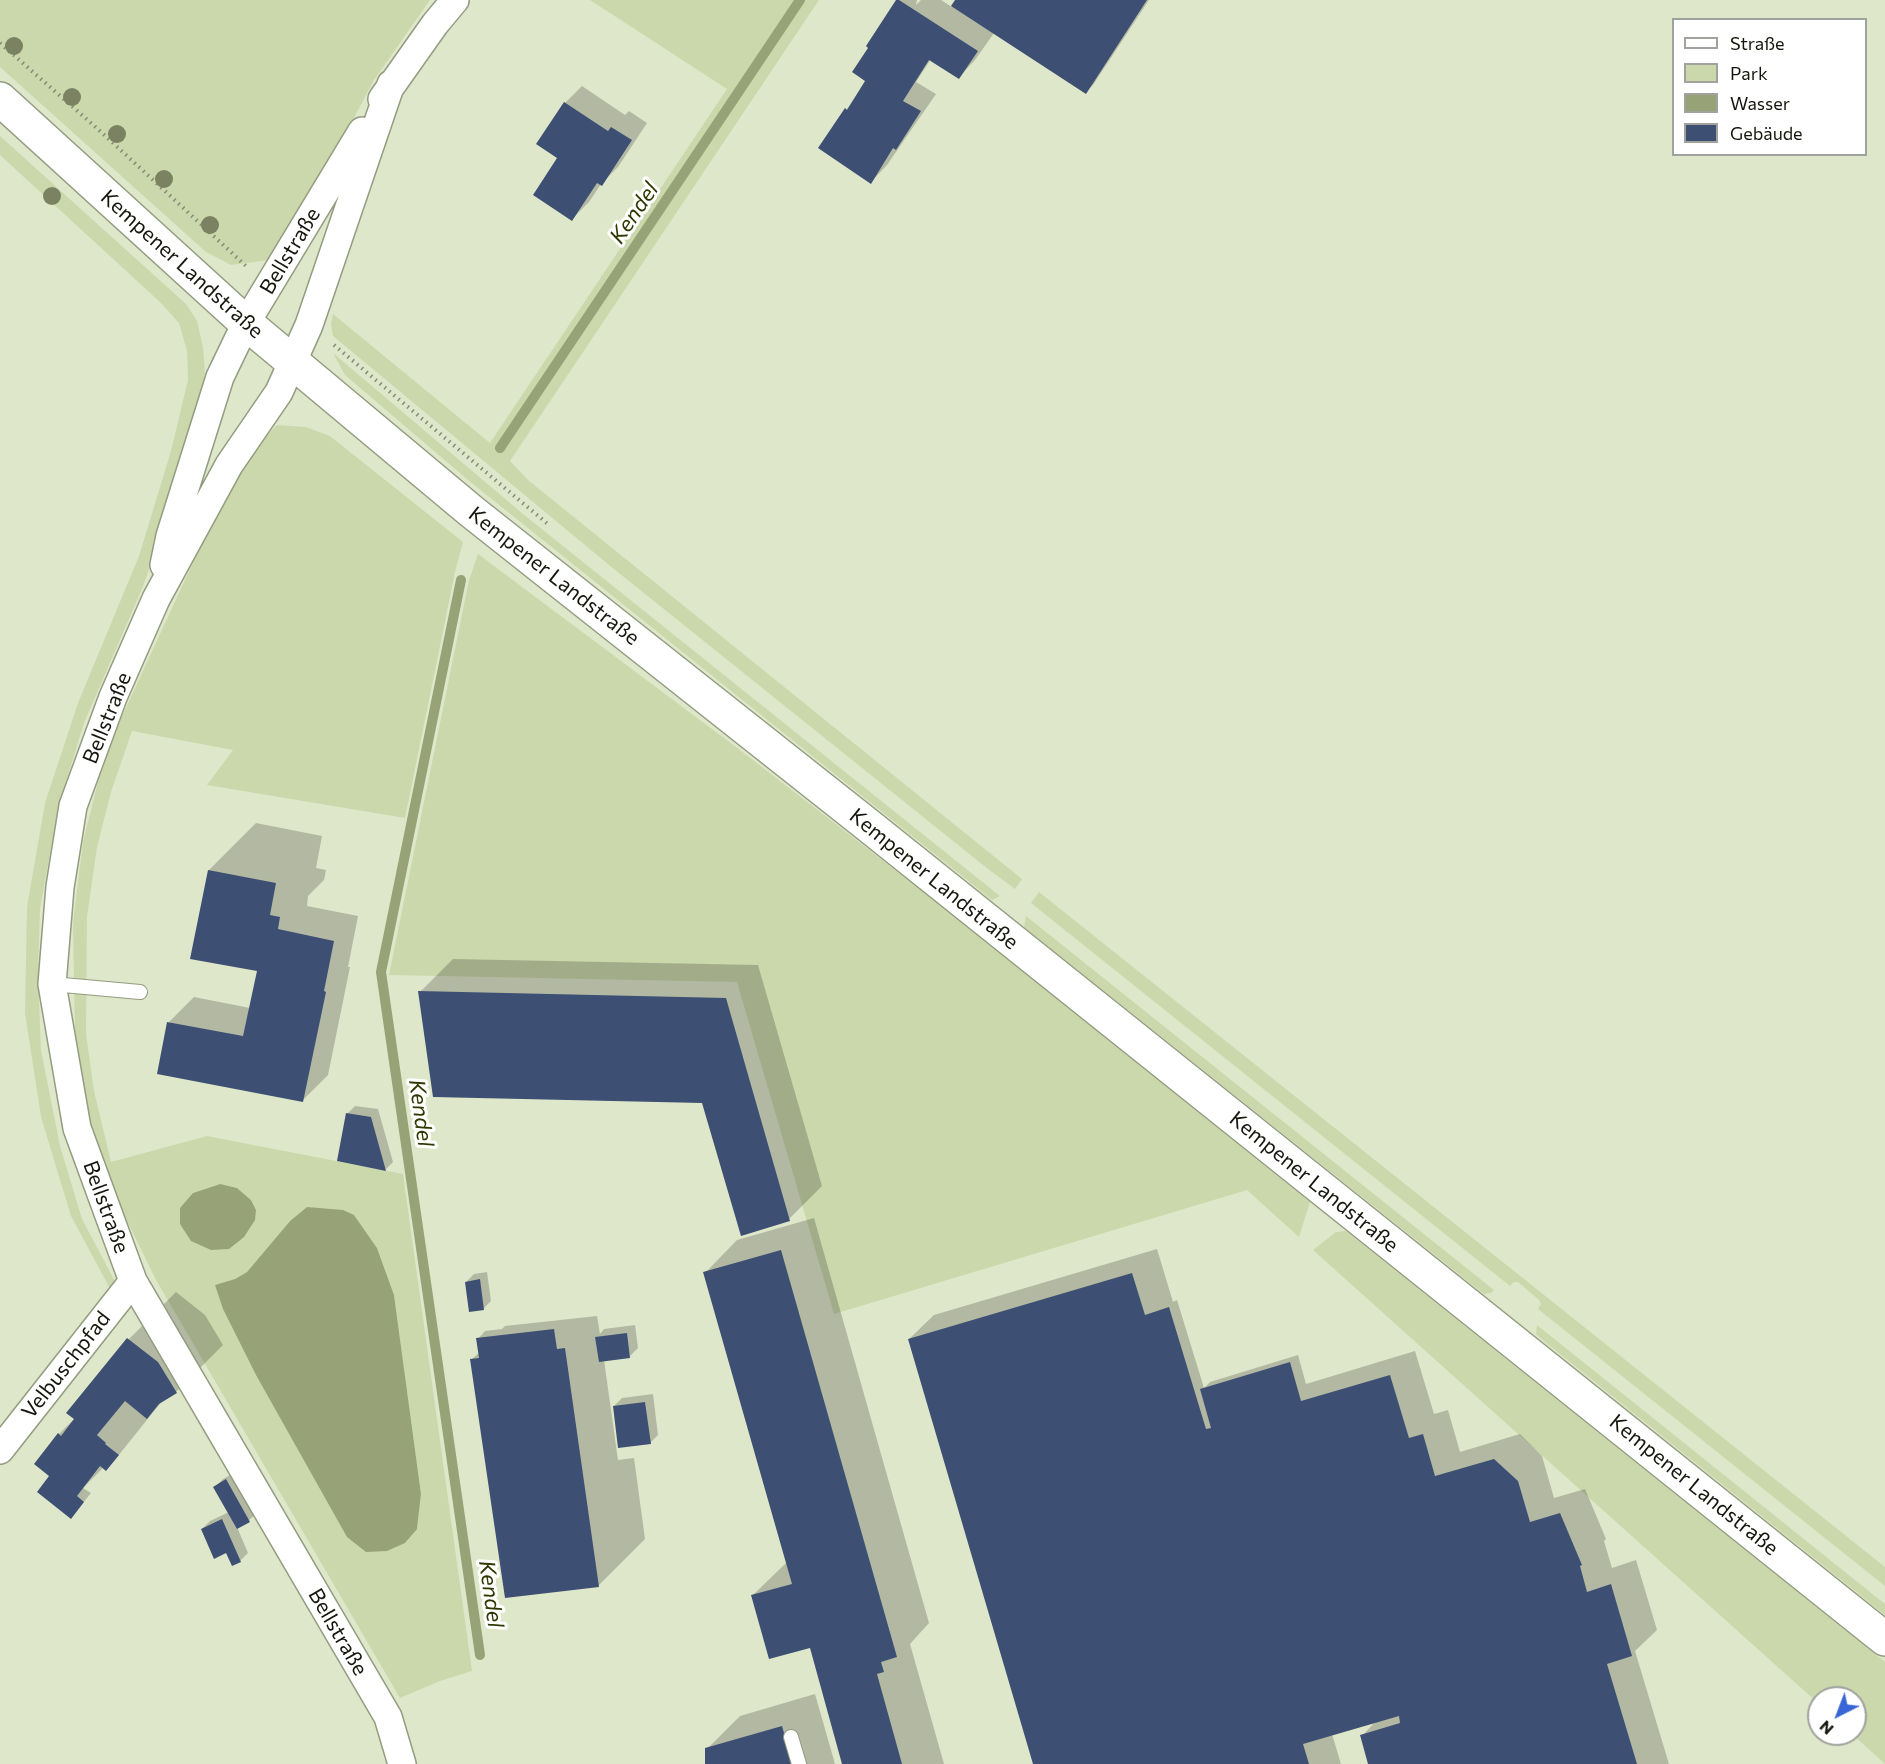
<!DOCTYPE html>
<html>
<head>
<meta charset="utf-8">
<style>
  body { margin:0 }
  #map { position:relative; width:1885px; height:1764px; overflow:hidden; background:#dfe7ca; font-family:Commissioner,sans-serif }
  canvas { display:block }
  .legend { position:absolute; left:1672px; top:18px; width:195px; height:138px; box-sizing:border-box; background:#fff; border:2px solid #a1a29e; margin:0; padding:8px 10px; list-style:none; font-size:18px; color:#14170d }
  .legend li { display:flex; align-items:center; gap:12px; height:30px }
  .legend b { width:30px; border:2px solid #a1a29e }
  .north { position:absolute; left:1807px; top:1686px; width:60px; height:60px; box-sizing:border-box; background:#fff; border:2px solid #a1a29e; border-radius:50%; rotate:222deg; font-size:16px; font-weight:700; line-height:24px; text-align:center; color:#14170d }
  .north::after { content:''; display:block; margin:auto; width:21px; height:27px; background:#3866d6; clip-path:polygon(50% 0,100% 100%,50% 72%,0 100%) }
</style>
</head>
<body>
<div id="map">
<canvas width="1885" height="1764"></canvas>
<ul class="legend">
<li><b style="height:8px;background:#fff"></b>Straße</li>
<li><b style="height:16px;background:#cbd8ac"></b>Park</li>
<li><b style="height:16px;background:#97a376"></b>Wasser</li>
<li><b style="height:16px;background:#3d4f73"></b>Gebäude</li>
</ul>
<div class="north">N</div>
</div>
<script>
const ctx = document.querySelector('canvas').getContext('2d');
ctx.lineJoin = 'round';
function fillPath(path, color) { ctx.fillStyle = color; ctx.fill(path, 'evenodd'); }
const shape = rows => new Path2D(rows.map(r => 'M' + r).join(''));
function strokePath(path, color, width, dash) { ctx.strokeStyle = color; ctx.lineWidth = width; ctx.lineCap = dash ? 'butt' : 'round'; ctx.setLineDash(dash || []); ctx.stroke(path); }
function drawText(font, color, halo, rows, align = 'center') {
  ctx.font = font + ' Commissioner,sans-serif'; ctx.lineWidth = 6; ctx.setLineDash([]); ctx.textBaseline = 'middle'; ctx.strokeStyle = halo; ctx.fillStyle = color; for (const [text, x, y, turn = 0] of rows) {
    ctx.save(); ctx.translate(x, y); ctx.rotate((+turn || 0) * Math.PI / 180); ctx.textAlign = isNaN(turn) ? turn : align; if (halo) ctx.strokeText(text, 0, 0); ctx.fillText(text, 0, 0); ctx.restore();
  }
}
const green = shape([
  [0,0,430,0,374,80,328,167,269,260,231,265,206,252,0,67],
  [590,0,819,0,510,461,528,480,1022,879,1015,889,988,869,609,565,333,336,331,324,333,314,490,443,727,89],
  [0,136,186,304,197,321,203,347,205,373,198,409,163,527,144,584,84,723,58,808,40,909,38,976,41,1050,60,1146,82,1219,119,1289,114,1296,71,1216,41,1117,25,1013,27,907,45,803,78,703,139,556,171,451,188,380,187,351,179,323,161,303,0,155],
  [333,353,523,514,1000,896,992,900,468,480,345,375],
  [277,425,306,427,330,436,463,542,455,572,405,818,207,785,233,750,132,731,111,792,97,847,87,917,86,1034,94,1091,111,1162,207,1136,403,1174,472,1671,440,1681,400,1698,156,1280,100,1165,83,1105,75,1035,73,923,83,842,99,778,118,725,233,476,249,454],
  [219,1184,237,1188,251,1200,256,1210,193,1193],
  [307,1207,354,1215,377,1248,394,1295,421,1494,417,1529,215,1285,235,1279,247,1272,290,1221],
  [478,554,740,750,921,890,1310,1202,1299,1237,1247,1190,834,1314,737,982,389,975,469,580],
  [1039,892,1885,1567,1885,1586,1538,1309,1541,1304,1539,1300,1518,1282,1514,1282,1510,1286,1031,903],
  [1026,916,1494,1290,1491,1293,1484,1294,1024,927],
  [1346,1231,1885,1662,1885,1764,1852,1734,1855,1734,1855,1698,1819,1698,1819,1704,1313,1250,1336,1232],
  [1537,1325,1885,1604,1885,1615,1540,1338,1536,1334]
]);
const water = shape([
  [220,1184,237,1188,251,1200,256,1210,255,1220,244,1237,229,1249,211,1250,191,1241,180,1224,180,1208,193,1193],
  [307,1207,343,1210,354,1215,377,1248,394,1295,421,1494,417,1529,405,1543,387,1551,366,1552,347,1537,256,1375,223,1309,215,1285,235,1279,247,1272,290,1221]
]);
const shadow = shape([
  [898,0,917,0,916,5,921,0,941,0,952,7,957,0,1149,0,1093,85,1085,92,994,33,975,60,959,77,931,59,916,82,936,94,887,165,871,182,820,148,867,80],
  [582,86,625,115,629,111,647,123,618,167,601,184,589,202,572,219,559,158,565,103],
  [256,823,322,836,316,868,326,870,324,880,308,896,307,906,358,916,348,967,350,967,328,1075,303,1100,169,1022,194,997,250,1008,258,970,209,870],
  [453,959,758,965,822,1186,789,1219,703,1101,420,992],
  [355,1106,378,1109,393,1162,386,1169,338,1160,347,1114],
  [814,1218,929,1623,910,1644,944,1764,844,1764,811,1646,753,1595,787,1562,705,1273,737,1240],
  [1157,1249,1173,1302,1177,1300,1204,1388,1210,1382,1298,1355,1306,1384,1415,1351,1434,1414,1448,1410,1460,1452,1520,1434,1542,1456,1554,1498,1585,1489,1606,1539,1604,1541,1612,1568,1636,1560,1657,1630,1635,1651,1669,1764,1370,1764,1362,1736,1376,1721,1332,1734,1341,1764,1034,1764,909,1339,934,1315],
  [487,1272,491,1301,483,1309,466,1282,474,1274],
  [176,1292,205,1315,223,1345,176,1392,162,1401,114,1461,104,1467,83,1488,91,1493,78,1509,52,1476,36,1464,59,1434,75,1418,68,1413,129,1339],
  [597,1316,600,1334,604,1329,635,1325,638,1348,630,1356,604,1360,618,1460,634,1458,645,1539,598,1586,472,1359,480,1352,478,1339,485,1331,502,1329,505,1326],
  [653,1394,658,1435,650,1443,614,1406,622,1398],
  [235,1472,257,1513,249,1520,237,1527,248,1553,240,1561,202,1529,210,1521,229,1512,215,1487,223,1479],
  [815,1694,835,1764,707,1764,707,1749,740,1716]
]);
const stream = shape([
  [500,448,800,0],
  [461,580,381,972,480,1655]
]);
const building = shape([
  [896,0,899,0,978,51,959,79,929,60,903,101,921,111,896,150,893,148,871,184,818,148,845,108,847,110,865,81,852,72,868,48,866,46],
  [955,0,1147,0,1086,94,951,6],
  [564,102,608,131,611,127,632,140,602,186,597,183,572,221,533,195,557,158,536,144],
  [208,870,276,883,270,915,280,917,278,929,334,941,324,991,326,992,303,1102,157,1074,167,1022,243,1036,257,971,190,959],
  [418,991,726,998,790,1221,741,1236,702,1103,433,1097],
  [346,1113,371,1117,386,1171,337,1161],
  [781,1250,897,1657,881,1662,884,1672,877,1674,902,1764,842,1764,810,1648,769,1659,751,1595,792,1584,703,1272],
  [1132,1273,1145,1315,1169,1307,1206,1429,1211,1428,1200,1389,1290,1362,1301,1401,1390,1375,1409,1438,1423,1434,1435,1476,1494,1459,1518,1481,1530,1522,1560,1513,1582,1565,1580,1566,1587,1592,1611,1584,1632,1656,1607,1664,1637,1764,1368,1764,1360,1735,1400,1723,1399,1716,1303,1744,1309,1764,1033,1764,908,1339],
  [480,1279,484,1310,469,1312,465,1282],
  [554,1329,557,1349,565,1348,599,1587,505,1598,470,1359,479,1358,476,1338],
  [627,1333,630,1358,599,1362,595,1337],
  [127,1338,158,1362,177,1393,159,1404,147,1419,125,1401,97,1435,106,1443,105,1444,119,1455,106,1471,100,1466,77,1496,84,1502,71,1519,37,1492,49,1476,34,1464,58,1433,61,1436,74,1419,66,1413],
  [645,1402,651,1444,618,1448,613,1406],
  [226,1479,250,1522,237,1529,213,1487],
  [222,1519,241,1562,232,1566,226,1553,214,1559,201,1529],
  [782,1726,793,1764,705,1764,705,1748]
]);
const path = shape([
  [0,43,99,130,246,266],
  [334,345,549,525]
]);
const lane = shape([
  [52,984,140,992],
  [791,1737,799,1764]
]);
const street = shape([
  [391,84,309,325,279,392,229,465,156,599,113,697,73,806,60,887,52,984,77,1128,133,1281,388,1717,402,1764],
  [382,99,435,24,455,0],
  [164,565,170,536,220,377,246,323,362,131],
  [0,1450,133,1281]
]);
const secondary = shape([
  [0,99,246,323,471,511,864,822,1885,1639]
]);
const trees = [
  [14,46],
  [72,97],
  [117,134],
  [164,179],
  [52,196],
  [210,225]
];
const streetNames = [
  ["Bellstraße",290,251,-59],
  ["Kempener Landstraße",182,264,42],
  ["Kempener Landstraße",554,576,38],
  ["Bellstraße",107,718,-68],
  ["Kempener Landstraße",934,879,39],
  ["Kempener Landstraße",1314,1182,39],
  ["Bellstraße",106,1207,70],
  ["Velbuschpfad",66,1365,-52],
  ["Kempener Landstraße",1694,1485,39],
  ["Bellstraße",338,1632,60]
];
const waterNames = [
  ["Kendel",634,213,-56],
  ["Kendel",421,1113,82],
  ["Kendel",491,1594,82]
];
fillPath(green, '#cbd8ac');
fillPath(water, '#97a376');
fillPath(shadow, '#0003');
strokePath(stream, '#97a376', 10);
fillPath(building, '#3d4f73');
strokePath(lane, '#939b80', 16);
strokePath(street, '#939b80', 30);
strokePath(secondary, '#939b80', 36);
strokePath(path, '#858b76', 4, [1.5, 4.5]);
strokePath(lane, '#fff', 14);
strokePath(street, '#fff', 27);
strokePath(secondary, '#fff', 33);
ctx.fillStyle = '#7a8261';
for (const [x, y] of trees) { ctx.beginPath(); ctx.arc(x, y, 9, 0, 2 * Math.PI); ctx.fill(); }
drawText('21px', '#14170d', '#fff', streetNames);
drawText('italic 22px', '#2e3801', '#fff', waterNames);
</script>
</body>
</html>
